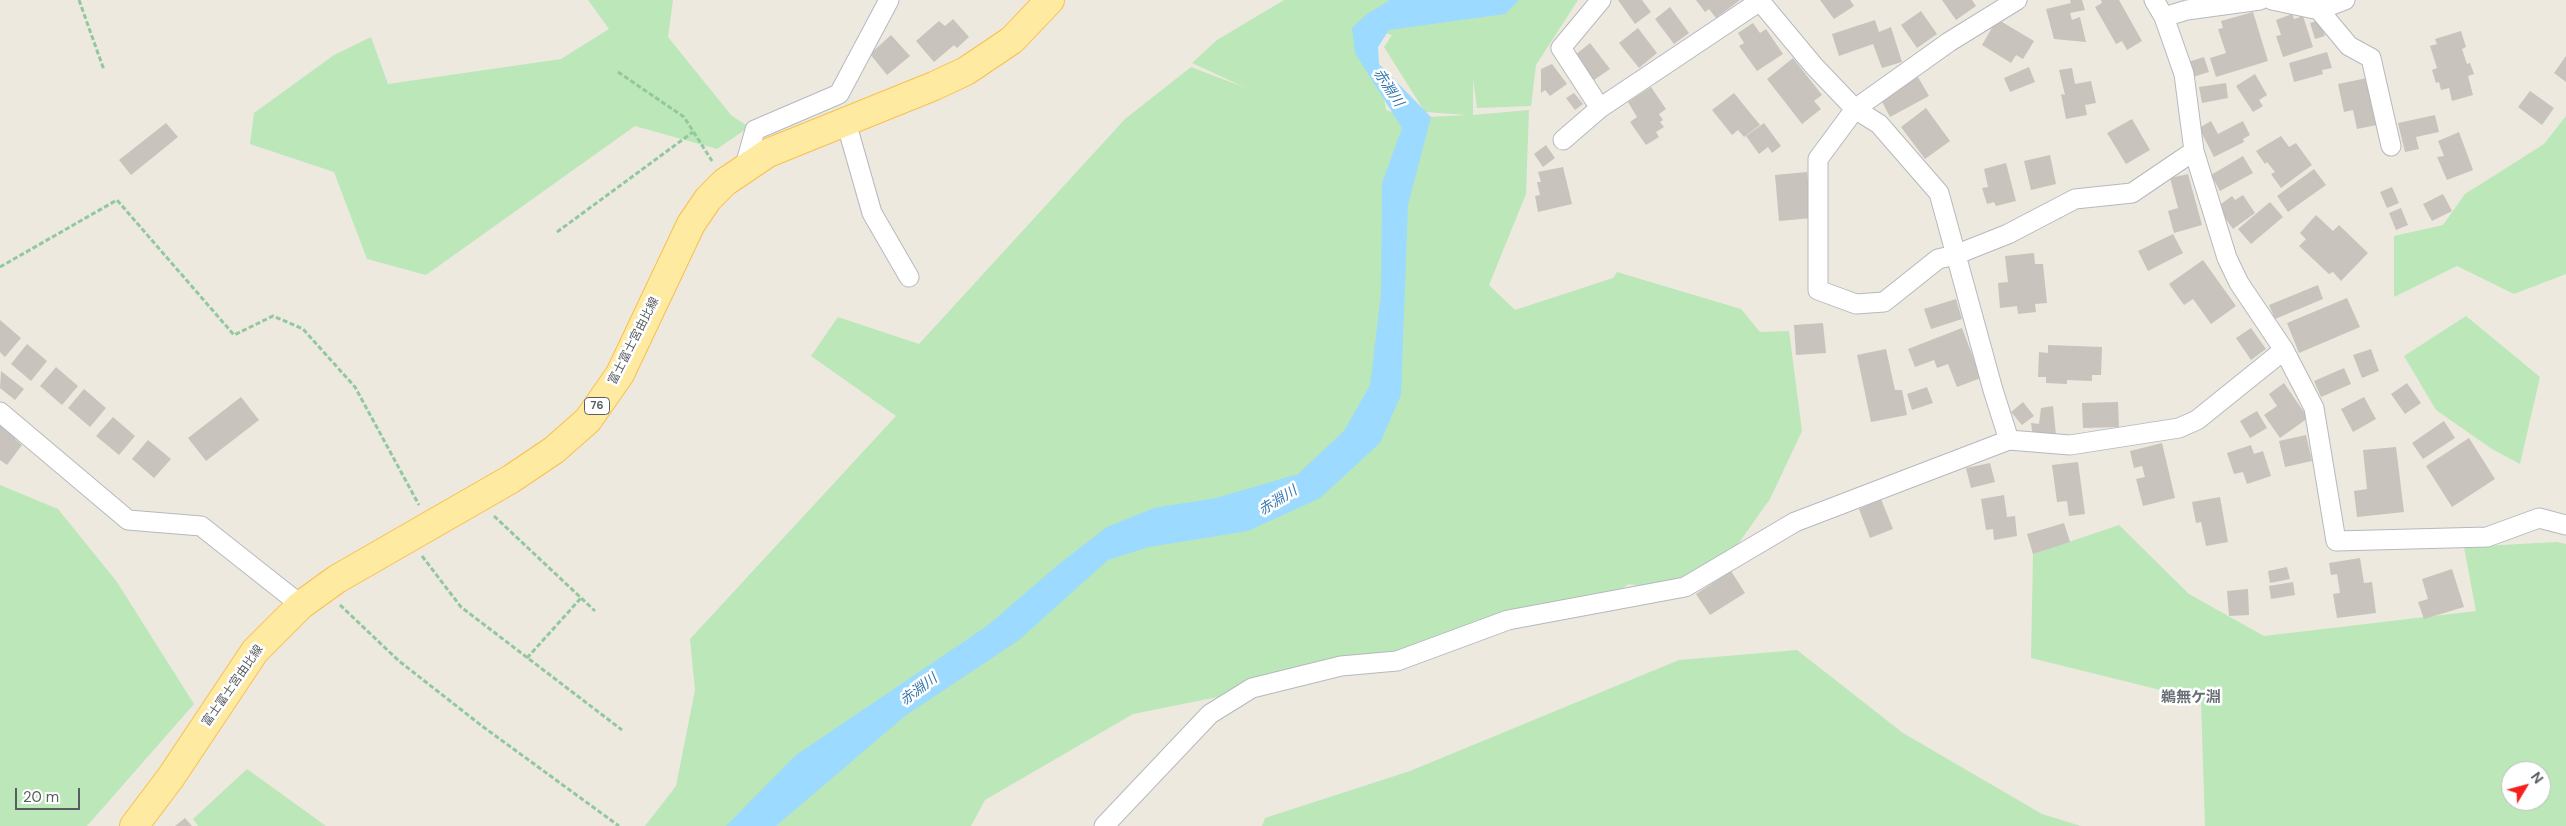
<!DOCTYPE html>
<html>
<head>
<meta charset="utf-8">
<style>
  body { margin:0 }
  #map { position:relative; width:2566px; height:826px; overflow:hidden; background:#ede9df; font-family:"DM Sans",sans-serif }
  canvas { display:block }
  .north { position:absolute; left:2501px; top:761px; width:50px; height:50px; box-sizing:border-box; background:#fff; border:1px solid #bcbec0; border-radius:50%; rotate:53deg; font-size:14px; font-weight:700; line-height:20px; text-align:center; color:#585d62 }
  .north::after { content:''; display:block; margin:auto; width:18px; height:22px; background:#f4221e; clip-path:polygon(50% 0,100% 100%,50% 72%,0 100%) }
  .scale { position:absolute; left:15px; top:788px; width:65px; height:22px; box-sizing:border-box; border:2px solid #585d62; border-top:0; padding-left:6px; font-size:15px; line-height:18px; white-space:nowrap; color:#585d62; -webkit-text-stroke:4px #fff; paint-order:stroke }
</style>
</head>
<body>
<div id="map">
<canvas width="2566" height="826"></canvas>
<div class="north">N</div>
<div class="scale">20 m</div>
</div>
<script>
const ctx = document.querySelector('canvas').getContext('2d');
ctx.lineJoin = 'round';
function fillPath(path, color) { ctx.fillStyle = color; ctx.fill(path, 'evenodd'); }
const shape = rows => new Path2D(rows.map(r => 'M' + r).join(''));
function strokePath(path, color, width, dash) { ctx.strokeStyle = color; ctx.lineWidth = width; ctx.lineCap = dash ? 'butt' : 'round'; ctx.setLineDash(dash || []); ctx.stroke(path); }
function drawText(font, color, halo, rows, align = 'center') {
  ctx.font = font + ' "DM Sans","Noto Sans JP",sans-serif'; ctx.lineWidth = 5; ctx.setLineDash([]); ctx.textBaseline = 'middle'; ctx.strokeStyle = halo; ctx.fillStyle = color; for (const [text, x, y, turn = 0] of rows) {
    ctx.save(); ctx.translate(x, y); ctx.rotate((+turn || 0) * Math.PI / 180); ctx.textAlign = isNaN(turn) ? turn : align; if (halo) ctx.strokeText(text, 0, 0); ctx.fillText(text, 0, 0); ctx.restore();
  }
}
const green = shape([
  [588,0,673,0,668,37,731,115,749,127,717,149,635,126,426,275,367,259,334,172,250,144,254,113,334,55,371,37,388,84,561,59,609,29],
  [1284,0,1578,0,1536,65,1531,106,1477,108,1473,79,1473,115,1529,110,1526,194,1489,285,1515,310,1613,278,1617,272,1741,309,1760,332,1789,331,1802,431,1770,499,1733,551,1668,591,1629,584,1616,592,1397,661,1133,714,985,800,971,826,645,826,676,786,695,690,690,639,896,416,811,356,838,317,919,344,1125,119,1191,67,1246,88,1192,63,1217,40],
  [1372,30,1392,35,1384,47,1425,112,1467,115,1408,118,1386,110],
  [2566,116,2566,274,2514,294,2457,266,2394,297,2394,236,2443,225,2465,194,2544,144],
  [2466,316,2540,377,2520,464,2492,449,2436,410,2404,356],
  [0,485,58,509,117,582,194,704,87,826,0,826],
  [2119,525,2189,594,2264,636,2476,611,2464,547,2557,542,2566,544,2566,826,2205,826,2201,700,2031,658,2033,554],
  [2511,771,2541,771,2541,801,2511,801],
  [1797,650,1903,733,2042,814,2081,826,1262,826,1265,818,1410,771,1679,660],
  [247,769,326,826,198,826,193,819]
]);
const water = shape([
  [1390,0,1519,0,1505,14,1389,30,1378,47,1379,64,1431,117,1408,205,1401,395,1380,443,1320,498,1248,531,1149,547,1108,560,1019,640,905,716,776,826,726,826,796,755,987,626,1059,564,1107,527,1154,508,1216,498,1298,474,1344,431,1370,385,1381,294,1382,183,1402,128,1355,53,1352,28,1367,14]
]);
const building = shape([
  [1618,0,1642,0,1651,12,1635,24],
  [1696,0,1740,0,1716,18,1709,9,1705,12],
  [1820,0,1850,0,1854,6,1834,19],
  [1942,0,1972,0,1976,6,1956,20],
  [2070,0,2082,0,2085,10,2070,13,2072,20,2080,17,2086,42,2054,39,2046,9,2071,3],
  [2101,0,2119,0,2142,41,2127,50,2122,41,2116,44,2095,7,2102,3],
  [1670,7,1689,33,1674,44,1655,19],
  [1921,11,1937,34,1917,48,1901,25],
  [2253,12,2268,61,2216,77,2210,58,2226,53,2218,29,2223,28,2221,21],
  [2292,14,2294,19,2303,16,2313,47,2283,57,2276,36,2281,35,2276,20],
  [953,19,969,37,957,48,954,45,934,62,916,41,939,21,945,26],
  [1997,19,2034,41,2023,59,2016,55,2011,63,1982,45],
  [1875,20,1879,32,1891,27,1902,62,1882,68,1873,44,1839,56,1832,34],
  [2320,20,2325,36,2315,39,2310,23],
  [1753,23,1760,33,1766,29,1783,54,1757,71,1739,46,1744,43,1738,33],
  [1638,28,1657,53,1639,68,1619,43],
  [2461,31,2466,47,2462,49,2467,64,2470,63,2474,74,2468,76,2473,95,2452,101,2449,88,2441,90,2439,82,2436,83,2432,70,2437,68,2430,46,2437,44,2435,39],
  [891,35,910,56,887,75,870,54],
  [1590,43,1610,69,1594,80,1575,55],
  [2327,52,2332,68,2322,70,2323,74,2294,82,2289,63],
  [2566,56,2566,82,2554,73],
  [2204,57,2209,72,2193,77,2188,62],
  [1793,58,1822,95,1814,101,1821,109,1802,124,1767,79],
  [1552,64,1567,84,1550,96,1545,90,1541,93,1541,69],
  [2029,67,2035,82,2010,92,2004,78],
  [2072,68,2075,84,2091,81,2096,103,2085,105,2087,115,2066,119,2061,94,2065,95,2059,70],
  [2255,74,2267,95,2259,100,2263,106,2253,112,2236,86],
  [1918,77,1929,96,1890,117,1880,98],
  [2367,78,2377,125,2357,129,2353,110,2344,112,2338,84],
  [2226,83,2228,98,2202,103,2199,87],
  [1651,87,1666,109,1659,114,1663,120,1660,122,1664,127,1656,132,1659,137,1646,145,1630,122,1637,117,1628,102],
  [2530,91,2554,108,2542,125,2518,107],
  [1574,93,1583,104,1575,110,1566,98],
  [1734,93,1760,125,1744,137,1738,130,1732,135,1712,110],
  [1926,108,1950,141,1925,159,1901,127],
  [2435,115,2439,132,2416,137,2419,149,2405,152,2398,123],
  [2132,119,2150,150,2126,164,2107,133],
  [2211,121,2218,134,2243,121,2250,135,2243,139,2244,142,2214,157,2199,128],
  [166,123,178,137,131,175,119,160],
  [1764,123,1781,146,1772,153,1768,147,1759,154,1746,136],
  [2459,132,2473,170,2447,180,2437,157,2444,156,2438,141],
  [2281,136,2289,147,2296,143,2312,165,2281,188,2271,174,2275,172,2267,162,2265,164,2256,151],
  [1546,145,1555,158,1543,167,1534,154],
  [2050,155,2056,184,2031,190,2024,161],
  [2243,156,2253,173,2220,191,2211,175],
  [2006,163,2016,201,1996,206,1994,202,1987,204,1982,188,1988,187,1984,169],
  [1563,167,1572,204,1538,212,1535,196,1540,195,1537,182,1541,182,1538,172],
  [2314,169,2326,185,2288,212,2277,196],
  [1807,172,1812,218,1779,221,1775,175],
  [2188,174,2202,225,2174,233,2168,211,2178,208,2170,178],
  [2392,187,2399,203,2387,208,2380,192],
  [2443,194,2452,211,2432,221,2423,204],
  [2243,195,2255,213,2233,229,2217,207,2232,196,2235,200],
  [2270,202,2283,217,2251,244,2238,229],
  [2401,208,2408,225,2396,230,2389,213],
  [2316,215,2333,231,2339,225,2368,253,2341,281,2333,272,2329,274,2299,246,2306,239,2300,233],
  [2173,234,2183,253,2148,271,2138,251],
  [2034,253,2035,264,2043,264,2047,303,2035,304,2036,312,2018,314,2017,306,2000,308,1998,283,2008,282,2005,256],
  [2203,260,2236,306,2211,324,2193,299,2184,305,2169,284],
  [2318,285,2323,299,2275,319,2269,305],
  [2347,298,2360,327,2299,353,2287,323],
  [1956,299,1962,319,1931,329,1924,309],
  [0,320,21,338,5,357,0,352],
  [1823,323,1826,353,1796,355,1794,325],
  [1962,328,1981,378,1957,387,1948,364,1937,368,1934,360,1915,367,1908,349],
  [2251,328,2266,349,2251,360,2236,338],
  [27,344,47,361,31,381,11,364],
  [2048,345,2102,347,2101,375,2092,375,2092,381,2067,380,2067,384,2046,383,2046,377,2038,377,2039,352,2048,353],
  [1886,349,1895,390,1902,390,1907,415,1871,422,1857,355],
  [2371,349,2379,371,2362,378,2353,355],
  [56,367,78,386,62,405,40,386],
  [2344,368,2351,384,2321,397,2314,381],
  [1,371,24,389,15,400,0,388],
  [2284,383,2308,418,2280,438,2264,415,2277,406,2269,394],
  [2407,383,2421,403,2405,414,2391,394],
  [1927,387,1933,403,1912,410,1907,394],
  [84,389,106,408,90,427,68,408],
  [241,397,259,420,206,461,188,438],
  [2364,397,2376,419,2353,432,2341,409],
  [2023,402,2034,416,2022,425,2011,412],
  [2118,402,2119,427,2083,428,2082,403],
  [2053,406,2056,435,2033,437,2031,423,2039,424,2041,408],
  [2257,411,2267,428,2250,438,2240,421],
  [113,417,135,436,119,455,96,436],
  [2444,421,2455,438,2423,459,2412,443],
  [0,422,18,435,15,439,22,445,7,465,0,460],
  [2306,435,2312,461,2285,467,2279,441],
  [2469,438,2495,479,2452,507,2426,466],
  [148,440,171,459,154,478,132,459],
  [2162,443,2175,498,2143,506,2136,479,2145,477,2142,466,2134,468,2130,451],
  [2251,445,2254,454,2263,451,2271,476,2247,484,2243,472,2234,474,2227,453],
  [2396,447,2404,512,2357,517,2354,491,2367,489,2363,450],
  [2078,462,2085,514,2069,516,2067,501,2057,502,2052,465],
  [1990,463,1995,482,1971,488,1966,468],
  [2004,495,2007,517,2015,516,2017,536,1994,540,1993,529,1986,530,1981,499],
  [2220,497,2228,542,2206,546,2201,522,2196,523,2192,502],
  [1881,499,1893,529,1870,538,1859,509],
  [2064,523,2070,542,2033,554,2027,534],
  [2360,558,2364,583,2372,582,2376,613,2337,618,2333,594,2340,593,2337,574,2331,575,2329,563],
  [2287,567,2290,579,2270,583,2268,571],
  [2452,569,2464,607,2424,619,2418,602,2428,599,2422,579],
  [1731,571,1745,593,1710,615,1696,594],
  [2293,582,2295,595,2271,599,2269,586],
  [2248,589,2249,615,2229,616,2227,591],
  [185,818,192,826,175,826]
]);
const path = shape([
  [79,0,104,70],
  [618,72,684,117,712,161],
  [557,232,693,132],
  [0,267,117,200,234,335,273,316,303,329,355,387,419,505],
  [494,516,595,611],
  [422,556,461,607,622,730],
  [340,605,399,661,482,726,619,826],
  [527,658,581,598]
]);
const minor = shape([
  [1759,0,1814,66,1855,109,1879,124,1939,193,1993,390,2009,440],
  [2017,0,1949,42,1855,109,1818,159,1818,290,1856,304,1884,302,1938,259,1955,255,2008,234,2075,199,2132,193,2194,151],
  [2154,0,2164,17,2184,74,2194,151,2227,258,2239,283,2284,350,2314,408,2336,541,2487,537,2539,518,2566,525],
  [2272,0,2319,10,2349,46,2371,58,2391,146],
  [2319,10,2345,0],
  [2164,17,2187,10,2260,0],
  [1600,108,1561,48,1601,0],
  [846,122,872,213,909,277],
  [1563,140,1600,108,1760,1],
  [745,166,755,130,839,94,889,0],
  [0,412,128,520,201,526,301,605],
  [1104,826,1210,714,1252,688,1341,666,1397,661,1508,620,1685,587,1795,522,2009,440,2070,445,2179,428,2197,420,2284,350]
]);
const primary = shape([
  [134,826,171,777,255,651,301,605,337,579,511,479,554,450,588,420,620,374,691,224,708,199,725,182,768,153,934,86,966,71,1012,40,1050,0]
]);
const shields = [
  [597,406,25]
];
const shieldNames = [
  ["76",597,406]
];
const streetNames = [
  ["富士富士宮由比線",634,341,-63],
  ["富士富士宮由比線",233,686,-55]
];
const waterNames = [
  ["赤淵川",1388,88,57],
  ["赤淵川",1278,501,-32],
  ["赤淵川",919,690,-37]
];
const quarterNames = [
  ["鵜無ケ淵",2191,698]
];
fillPath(green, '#bce7b9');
fillPath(water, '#9ddaff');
fillPath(building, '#c8c3bc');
strokePath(minor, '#b5b9be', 21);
strokePath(primary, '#fabf4b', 30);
strokePath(path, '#92c89e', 3, [5, 2.5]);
strokePath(minor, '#fff', 19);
strokePath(primary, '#ffeaa2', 28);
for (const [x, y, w] of shields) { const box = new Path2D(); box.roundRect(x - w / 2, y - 8.5, w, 17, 4); ctx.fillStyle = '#fff'; ctx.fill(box); strokePath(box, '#585d62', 1); }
drawText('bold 11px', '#585d62', null, shieldNames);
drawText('12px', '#585d62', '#fff', streetNames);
drawText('italic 14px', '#3276ae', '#fff', waterNames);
drawText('bold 15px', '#696f74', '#fff', quarterNames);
</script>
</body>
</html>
